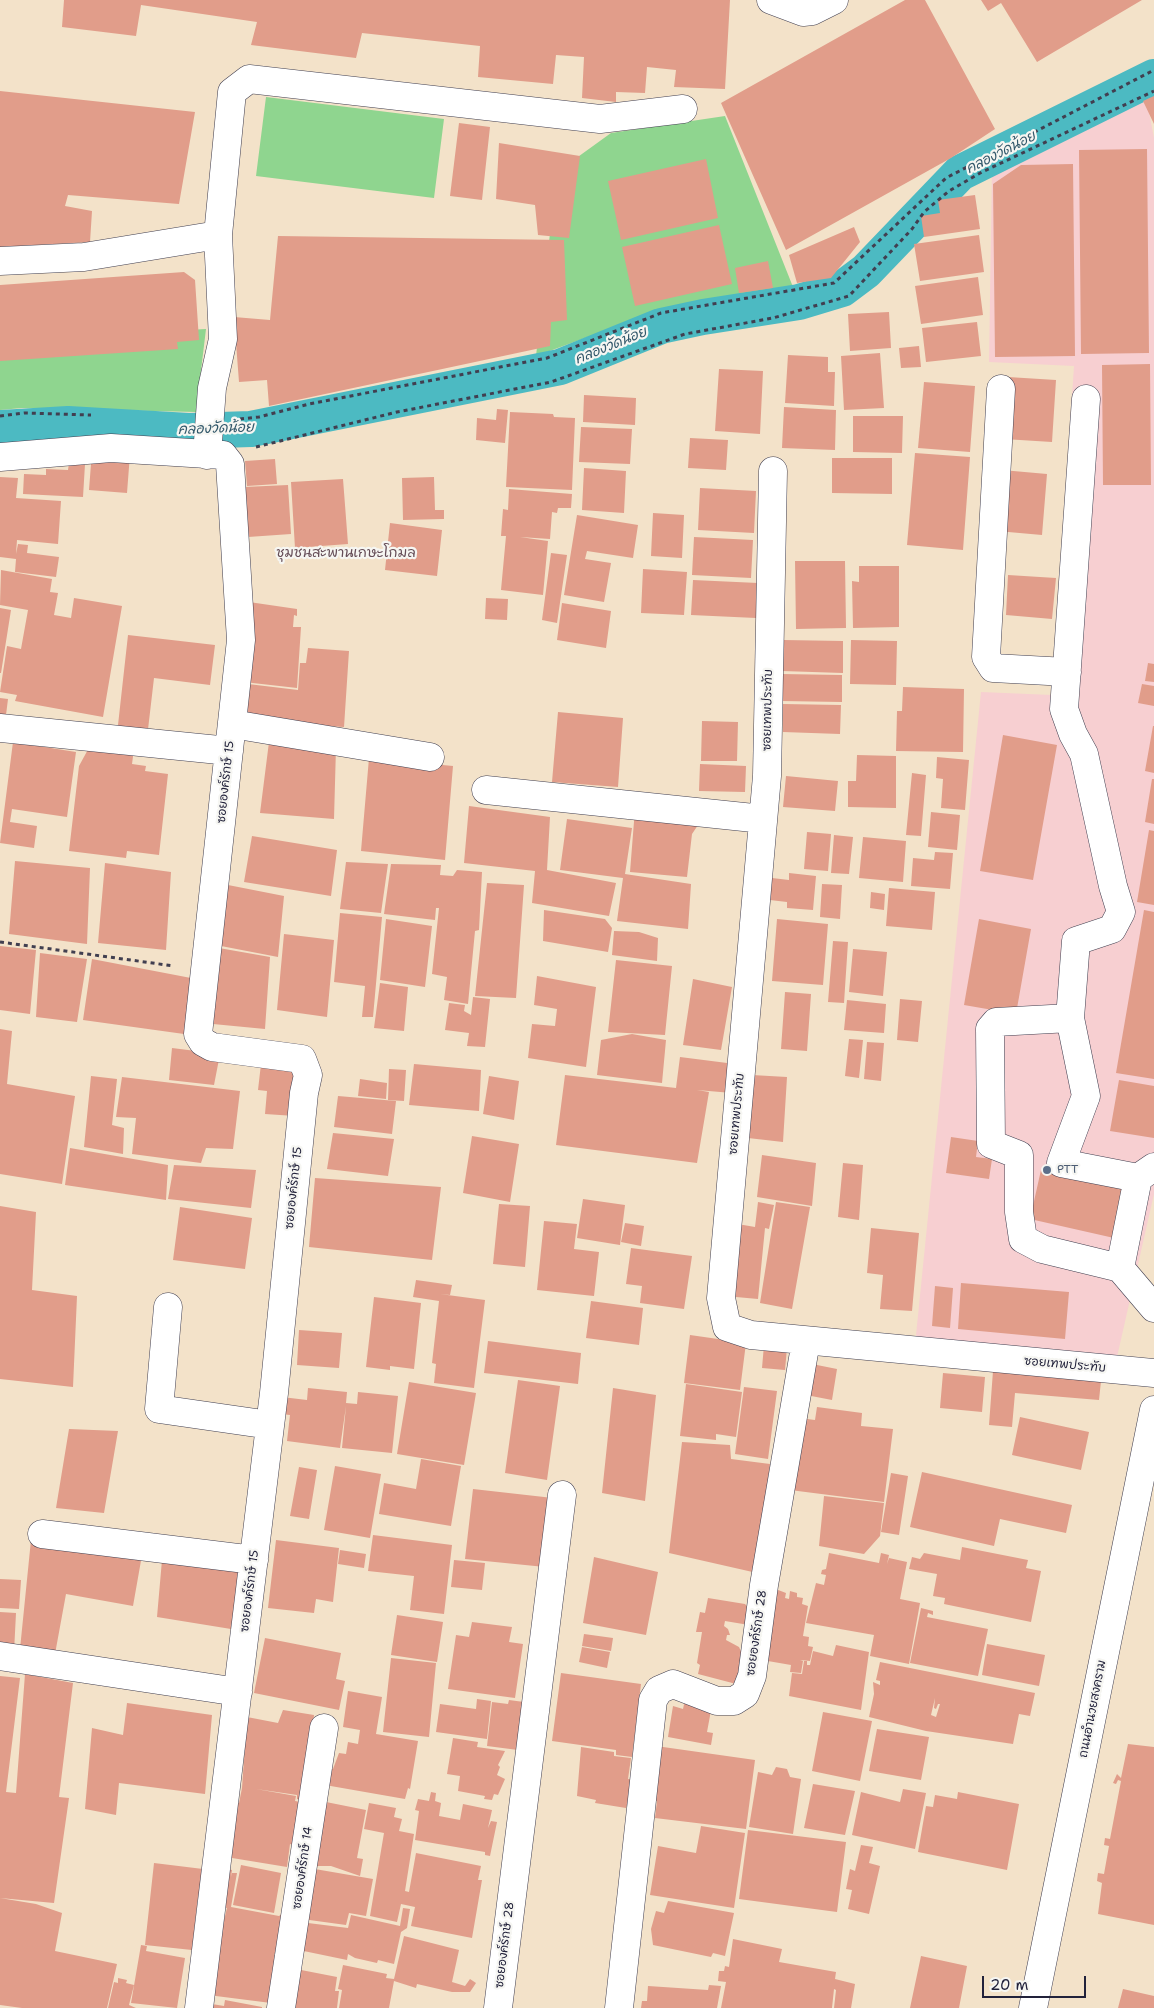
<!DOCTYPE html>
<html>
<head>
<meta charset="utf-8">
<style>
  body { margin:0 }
  #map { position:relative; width:1154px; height:2008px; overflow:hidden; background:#f3e2c9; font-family:"Shantell Sans",sans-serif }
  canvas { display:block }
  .scale { position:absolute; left:982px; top:1976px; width:104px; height:22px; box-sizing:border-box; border:2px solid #22223b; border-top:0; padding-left:6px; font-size:15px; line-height:18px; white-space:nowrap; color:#22223b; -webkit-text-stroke:4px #f6f6f2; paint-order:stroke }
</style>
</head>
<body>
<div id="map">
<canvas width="1154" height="2008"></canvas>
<div class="scale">20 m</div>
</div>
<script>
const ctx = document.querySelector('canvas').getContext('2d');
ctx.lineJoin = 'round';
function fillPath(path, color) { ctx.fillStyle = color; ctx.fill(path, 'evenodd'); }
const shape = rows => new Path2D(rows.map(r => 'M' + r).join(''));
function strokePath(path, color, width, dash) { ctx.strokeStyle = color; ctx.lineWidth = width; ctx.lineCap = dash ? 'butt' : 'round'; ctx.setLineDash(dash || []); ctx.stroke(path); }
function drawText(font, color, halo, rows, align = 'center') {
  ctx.font = font + ' "Shantell Sans","Playpen Sans Thai",sans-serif'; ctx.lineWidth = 4.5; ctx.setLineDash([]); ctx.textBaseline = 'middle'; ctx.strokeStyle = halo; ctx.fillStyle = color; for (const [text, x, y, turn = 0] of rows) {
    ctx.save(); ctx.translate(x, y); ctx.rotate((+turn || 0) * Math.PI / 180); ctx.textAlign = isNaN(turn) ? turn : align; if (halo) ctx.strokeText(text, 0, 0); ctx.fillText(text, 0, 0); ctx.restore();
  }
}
const built = shape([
  [1144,86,1154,138,1154,1194,1112,1379,915,1345,981,692,1052,695,1074,366,989,362,992,168]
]);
const green = shape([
  [266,97,444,119,434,198,256,176],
  [725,116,793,287,661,310,536,356,557,172,611,133],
  [206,329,196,412,22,408,0,410,0,340]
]);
const canal = shape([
  [0,428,68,424,189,431,251,429,560,367,661,326,703,317,799,302,842,289,866,271,960,173,1154,77]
]);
const building = shape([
  [64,0,730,0,725,89,674,87,676,70,647,67,645,93,616,92,616,102,582,98,584,57,556,55,553,84,478,77,480,46,362,33,356,58,251,45,257,22,141,5,136,36,62,27],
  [905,0,925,0,995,129,951,158,786,250,721,103],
  [981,0,1142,0,1037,62,1001,3,988,11],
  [0,91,195,112,179,204,68,195,65,206,92,211,90,242,0,247],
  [1154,96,1154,124,1143,101],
  [459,123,490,127,482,200,450,196],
  [499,143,580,156,569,238,538,235,535,205,496,199],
  [1147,149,1149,353,1081,354,1079,150],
  [706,159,718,218,621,240,608,181],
  [1073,164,1075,356,995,357,993,184,1021,165],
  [975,195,980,229,924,237,921,216,940,213,938,200],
  [719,225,732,284,635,306,622,247],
  [854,227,860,242,831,278,797,283,789,255],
  [979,235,984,272,920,281,914,244],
  [278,236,564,240,567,320,551,322,550,346,269,406,267,380,239,382,234,317,270,320],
  [768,261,773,288,739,293,735,268],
  [184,272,195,280,199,340,177,342,178,349,0,361,0,285],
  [978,277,983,315,921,324,915,286],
  [889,312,891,348,850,351,848,314],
  [977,322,981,356,926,362,922,328],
  [919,346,921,367,901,368,899,348],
  [880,353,884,408,844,410,841,356],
  [788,355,828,357,828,372,835,372,834,406,785,403],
  [1150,364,1151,485,1103,485,1102,365],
  [719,369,763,371,760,434,715,431],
  [1008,377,1056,380,1052,442,1004,439],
  [924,382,975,386,970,452,918,448],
  [584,395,636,398,635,425,583,422],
  [784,407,836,410,835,450,782,448],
  [497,409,508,410,505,443,476,440,477,418,496,420],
  [510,412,553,414,554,417,575,418,572,490,506,487],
  [853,416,903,416,902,453,853,452],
  [581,427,632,429,630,464,579,462],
  [690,438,728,440,726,470,688,468],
  [92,451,130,454,127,493,89,490],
  [915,453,970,457,963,550,907,545],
  [832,458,892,458,892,494,832,493],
  [275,459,277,484,247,486,245,461],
  [69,463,85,464,83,497,23,494,24,474,46,475,46,469,68,470],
  [584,468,626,471,624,513,582,510],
  [1002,470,1047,474,1042,535,997,531],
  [0,477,18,478,16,498,61,501,58,544,17,540,16,554,18,544,28,545,27,553,59,557,56,577,15,572,16,559,0,557],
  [434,477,435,510,444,510,444,519,403,520,402,478],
  [343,479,348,544,295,548,291,482],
  [288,485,291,534,248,537,244,487],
  [700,488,756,491,754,533,698,530],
  [509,489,572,494,571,508,558,508,557,513,552,512,550,539,520,537,548,541,543,595,501,590,506,536,501,536,503,509,508,510],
  [653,513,684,515,682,558,651,556],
  [577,515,638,525,633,558,587,551,585,559,611,563,604,602,564,595],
  [390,523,442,530,437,576,385,570],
  [694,537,753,540,751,578,692,575],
  [551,553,567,555,557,623,542,620],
  [795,561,845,561,846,628,796,629],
  [859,566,899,566,899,627,853,628,852,581,859,582],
  [643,569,687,572,684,615,641,613],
  [1,570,52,579,50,592,58,593,54,615,71,618,74,598,122,606,103,717,15,701,17,695,0,692,7,646,21,649,28,610,0,605],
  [1008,575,1056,578,1052,619,1006,615],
  [693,580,758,583,756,618,691,615],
  [486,598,508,599,507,620,485,619],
  [249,602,297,609,297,616,294,615,293,627,301,627,297,688,244,682],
  [562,603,611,611,606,648,557,640],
  [0,608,11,610,1,673,0,673],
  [128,635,215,645,210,685,154,678,147,738,117,734],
  [783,640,843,641,843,673,782,671],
  [851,640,897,641,896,685,850,684],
  [308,648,349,651,344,727,294,724,295,720,245,717,248,684,298,690,300,663,306,663],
  [1148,663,1154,664,1154,682,1145,681],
  [781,674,842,675,842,702,781,701],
  [1142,684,1154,686,1154,706,1138,703],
  [903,687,964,689,963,752,896,751,897,711,902,711],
  [0,698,8,699,5,723,0,722],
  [783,704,841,705,840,734,783,732],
  [558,712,623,718,618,787,552,782],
  [702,721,738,722,737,761,701,761],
  [1153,726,1154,726,1154,773,1145,771],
  [1003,735,1057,745,1033,880,980,871],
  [13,742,76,752,67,817,12,809,10,822,37,826,34,848,0,843],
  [269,742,336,747,334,819,260,813],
  [91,744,134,749,132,764,146,766,145,771,168,774,159,855,127,851,126,858,69,851,79,766],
  [857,755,896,756,896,808,848,807,848,781,856,781],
  [937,757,969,760,965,810,941,808,943,779,936,778],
  [369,758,453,766,445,860,361,851],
  [700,764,746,766,745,792,699,791],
  [912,773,926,775,921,836,906,835],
  [786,776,838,781,835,811,783,807],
  [1152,779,1154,779,1154,824,1145,822],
  [469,806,550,817,547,870,616,883,609,916,532,903,535,871,464,863],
  [635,809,706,813,692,834,687,877,630,872],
  [931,812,960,815,957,850,928,847],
  [567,819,632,828,625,874,691,884,688,929,617,921,623,878,560,870],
  [1149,830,1154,831,1154,905,1137,902],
  [807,832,831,834,828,871,804,869],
  [834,835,853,837,849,874,831,873],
  [252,836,337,850,331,896,244,882],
  [863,837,906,841,903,882,859,878],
  [935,852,953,853,950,889,911,886,913,858,934,860],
  [15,861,90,868,87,944,9,934],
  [346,862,388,864,381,913,340,909],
  [105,863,171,872,166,950,98,943],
  [391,864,441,865,440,875,453,876,457,870,482,872,479,930,475,931,468,1004,444,1000,447,977,432,974,439,908,436,908,435,920,384,914],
  [789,873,816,876,813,910,787,908,787,902,770,900,772,878,789,880],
  [487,883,524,885,516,998,475,996],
  [822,884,842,885,840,919,820,917],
  [228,885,284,896,278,957,221,946],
  [889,888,935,892,932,930,886,926],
  [871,892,885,894,884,910,870,908],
  [544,910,605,919,612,928,608,952,543,941],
  [1144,910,1154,912,1154,1079,1116,1073],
  [340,913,382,917,373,1017,362,1017,365,986,334,982],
  [386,919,432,926,425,987,380,980],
  [777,919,828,924,823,985,772,981],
  [979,919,1031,929,1016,1014,964,1005],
  [614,931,639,932,658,938,657,961,612,955],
  [284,934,334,940,327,1017,277,1010],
  [833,941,848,942,844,1003,828,1002],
  [0,946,36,950,30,1014,0,1010],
  [219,948,270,957,265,1029,213,1024],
  [853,949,887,952,883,996,849,992],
  [40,953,87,959,77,1022,36,1017],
  [92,959,191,978,184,1034,83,1020],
  [616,960,672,966,665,1035,608,1032],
  [537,976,596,987,586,1067,528,1058,532,1024,555,1026,557,1009,534,1005],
  [693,979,732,987,721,1050,683,1045],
  [380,983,408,987,404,1031,374,1028],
  [785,992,811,994,807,1051,781,1049],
  [473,997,490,999,485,1047,467,1046,469,1033,445,1030,449,1003,465,1005,464,1011,471,1015],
  [900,999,922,1001,918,1042,897,1040],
  [847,1000,886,1004,884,1033,844,1030],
  [0,1029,12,1031,7,1084,75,1096,62,1184,0,1174],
  [632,1034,666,1040,662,1083,597,1075,601,1040],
  [849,1039,863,1040,859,1078,845,1076],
  [867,1042,884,1043,881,1081,864,1079],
  [172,1048,220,1054,214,1085,169,1080],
  [680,1057,735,1064,732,1093,697,1090,709,1092,697,1163,556,1145,565,1075,676,1088],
  [261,1064,302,1070,295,1116,265,1114,267,1091,258,1090],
  [414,1064,481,1070,479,1111,409,1105],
  [389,1069,406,1070,404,1101,388,1100],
  [752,1075,787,1077,783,1142,748,1138],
  [91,1076,117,1079,112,1125,124,1128,123,1154,84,1147],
  [489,1076,519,1081,514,1120,483,1114],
  [122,1077,240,1091,233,1149,206,1148,201,1163,132,1154,136,1118,116,1117],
  [360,1079,387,1083,386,1099,358,1096],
  [1119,1080,1154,1086,1154,1138,1110,1131],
  [338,1096,396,1101,392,1134,334,1127],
  [333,1133,394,1139,388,1176,327,1169],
  [472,1136,519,1144,510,1202,463,1193],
  [951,1137,978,1141,976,1157,992,1159,989,1179,946,1173],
  [70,1148,168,1165,166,1200,65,1185],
  [762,1155,816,1163,812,1206,757,1197],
  [843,1163,863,1165,859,1220,838,1217],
  [174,1165,256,1170,251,1208,168,1199],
  [1041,1170,1124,1189,1114,1238,1030,1219],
  [315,1178,441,1187,432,1260,309,1247],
  [583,1199,625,1205,620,1245,577,1238],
  [758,1202,774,1205,769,1229,765,1228,758,1299,725,1296,732,1223,755,1227],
  [776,1202,810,1207,792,1309,760,1303],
  [499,1204,530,1206,525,1267,493,1264],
  [0,1206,36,1212,32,1290,77,1296,73,1387,0,1379],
  [180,1207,252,1218,245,1269,173,1260],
  [544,1221,577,1224,574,1249,599,1252,594,1296,537,1290],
  [625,1223,644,1226,641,1246,621,1242],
  [871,1228,919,1233,912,1311,880,1309,883,1275,867,1273],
  [631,1248,692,1256,684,1309,640,1303,642,1286,626,1284],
  [416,1280,452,1285,450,1295,440,1294,485,1300,474,1388,434,1383,436,1364,432,1363,439,1301,413,1297],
  [961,1283,1069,1292,1065,1339,958,1329],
  [935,1286,953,1288,950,1328,932,1326],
  [374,1297,421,1303,414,1369,390,1366,390,1370,366,1367],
  [591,1301,643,1308,639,1345,586,1338],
  [299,1330,342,1333,339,1368,297,1365],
  [690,1335,746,1343,740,1390,684,1383],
  [488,1341,581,1353,578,1384,484,1373],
  [764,1345,787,1348,785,1370,762,1368],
  [807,1363,837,1369,832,1400,801,1394],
  [993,1371,1101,1381,1099,1400,1015,1393,1012,1427,989,1425],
  [943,1373,985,1377,982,1412,940,1408],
  [518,1380,560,1386,547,1480,505,1473],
  [409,1382,476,1393,464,1465,397,1454],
  [686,1384,742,1392,736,1437,716,1434,716,1440,680,1436],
  [744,1387,777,1391,768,1459,735,1454],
  [308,1388,347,1392,346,1403,357,1404,358,1392,398,1396,392,1453,342,1448,346,1406,340,1448,287,1441,290,1415,280,1414,282,1397,307,1400],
  [613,1388,656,1395,645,1501,602,1493],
  [817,1407,862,1413,861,1426,893,1429,884,1502,790,1490,799,1418,815,1420],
  [1020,1417,1089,1432,1081,1470,1012,1455],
  [69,1429,118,1431,104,1513,56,1508],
  [682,1442,730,1445,731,1459,770,1464,757,1573,669,1553],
  [421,1459,461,1466,451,1526,379,1514,384,1483,416,1489],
  [335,1466,381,1474,370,1538,324,1530],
  [299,1467,317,1470,309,1519,290,1516],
  [922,1472,1072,1505,1066,1533,1000,1519,994,1546,910,1527],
  [891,1473,908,1476,899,1535,881,1532],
  [473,1489,553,1498,545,1567,465,1559],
  [824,1496,884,1503,880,1536,864,1554,819,1546],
  [373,1535,452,1545,444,1614,410,1610,414,1576,368,1571],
  [31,1540,142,1555,133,1606,66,1594,55,1654,20,1649],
  [276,1540,339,1548,333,1602,316,1599,314,1613,268,1608],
  [962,1547,1028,1560,1026,1568,1041,1571,1031,1622,944,1604,945,1598,933,1596,937,1574,909,1569,912,1557,920,1559,924,1553,960,1560],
  [340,1550,366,1554,364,1568,338,1564],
  [829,1553,879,1563,881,1553,889,1555,887,1564,889,1558,907,1562,900,1599,920,1603,909,1664,870,1656,874,1635,806,1623,816,1583,824,1585,826,1575,821,1574,822,1570,826,1569],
  [594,1557,658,1572,646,1635,583,1623],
  [162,1560,240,1570,231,1629,157,1617],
  [454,1560,485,1563,482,1590,451,1587],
  [0,1579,21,1580,19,1609,0,1608],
  [773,1588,786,1593,785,1598,789,1599,790,1591,797,1593,797,1597,803,1598,802,1604,808,1606,803,1636,809,1637,808,1646,813,1647,810,1661,800,1660,803,1661,801,1673,790,1672,791,1665,762,1660],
  [708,1598,745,1604,751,1611,749,1625,725,1621,724,1626,728,1629,730,1635,727,1635,726,1640,739,1647,743,1656,740,1685,698,1674,700,1665,697,1663,702,1632,696,1632,700,1612,705,1613],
  [921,1608,933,1611,933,1615,928,1613,927,1617,988,1629,978,1676,910,1663],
  [0,1612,16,1613,14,1652,0,1650],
  [397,1615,443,1622,437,1662,391,1655],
  [472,1622,512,1627,509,1642,523,1644,515,1698,448,1689,456,1635,469,1637],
  [584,1634,613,1638,611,1651,582,1646],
  [265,1638,341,1653,336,1679,345,1681,339,1710,254,1693],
  [987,1644,1045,1655,1039,1686,982,1675],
  [836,1645,869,1652,861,1710,789,1696,792,1673,802,1674,804,1661,807,1661,807,1665,810,1665,813,1651,833,1656],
  [582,1647,610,1652,607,1668,579,1662],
  [391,1658,436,1663,429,1737,383,1732],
  [880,1662,1035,1693,1030,1716,1019,1714,1013,1744,926,1731,869,1717,874,1694,873,1682,880,1685,880,1681,876,1680],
  [935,1698,934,1708,936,1709,938,1704,940,1704,936,1717,931,1715],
  [561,1673,641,1684,632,1757,616,1755,616,1750,552,1741],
  [25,1674,73,1683,59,1797,69,1798,54,1903,0,1898,0,1676,20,1678,6,1792,16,1793],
  [348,1691,382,1697,376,1734,418,1741,410,1789,408,1788,405,1799,325,1785,328,1768,333,1769,339,1753,346,1754,348,1742,358,1744,360,1730,343,1727],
  [477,1699,491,1701,487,1739,436,1732,440,1704,476,1709],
  [509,1700,524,1702,518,1750,487,1746,492,1702,508,1704],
  [685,1700,712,1705,707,1732,713,1733,711,1745,668,1737,673,1706,683,1709],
  [127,1703,212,1715,205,1794,119,1783,116,1815,85,1809,92,1728,123,1735],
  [283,1710,314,1715,306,1801,297,1799,297,1795,256,1789,296,1796,295,1801,301,1802,295,1845,290,1844,287,1867,226,1857,236,1803,239,1803,242,1788,247,1717,278,1723],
  [823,1712,872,1721,860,1781,812,1771],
  [877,1729,929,1737,921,1780,869,1771],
  [453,1738,478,1742,477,1747,505,1751,498,1765,500,1767,497,1775,505,1779,498,1795,494,1794,492,1800,484,1799,485,1796,458,1791,460,1776,447,1774],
  [1128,1744,1154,1747,1154,1925,1098,1914,1102,1883,1097,1881,1098,1873,1104,1874,1109,1846,1104,1845,1105,1838,1110,1839,1121,1781,1118,1780,1116,1784,1113,1783,1117,1774,1121,1778],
  [656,1746,755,1760,746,1829,655,1818,657,1801,649,1800],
  [581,1747,614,1752,614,1756,631,1758,628,1779,634,1780,632,1807,627,1805,626,1808,595,1803,596,1800,577,1796],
  [776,1767,787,1769,790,1777,801,1779,793,1834,749,1827,758,1772,772,1775],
  [813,1784,855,1791,845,1835,804,1828],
  [903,1789,926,1793,915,1849,852,1835,861,1792,900,1802],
  [431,1792,436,1793,435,1801,441,1803,439,1816,460,1820,463,1804,492,1810,488,1828,491,1821,497,1822,490,1856,485,1855,485,1852,415,1840,419,1811,415,1810,418,1799,429,1801],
  [958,1792,1019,1804,1007,1870,918,1852,926,1806,933,1807,935,1795,957,1799],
  [321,1801,366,1810,357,1858,363,1859,360,1876,331,1866,308,1866],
  [369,1803,396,1808,394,1817,402,1819,399,1831,414,1834,405,1891,409,1892,416,1853,481,1866,478,1880,482,1880,472,1938,411,1926,415,1907,401,1904,397,1922,370,1916,384,1833,364,1829],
  [701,1826,745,1833,734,1908,650,1895,658,1846,696,1853],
  [748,1830,846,1842,837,1912,739,1899],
  [861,1845,873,1847,869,1863,880,1866,869,1914,848,1909,852,1890,846,1889,850,1869,855,1871],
  [154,1863,203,1869,205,1897,198,1897,192,1950,145,1945],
  [241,1865,281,1873,274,1913,233,1905],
  [309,1868,373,1879,366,1916,349,1913,346,1925,302,1919],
  [227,1869,232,1870,231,1877,232,1873,237,1873,231,1907,279,1916,282,1914,279,1953,275,1953,274,1955,279,1956,271,2003,208,1995,218,1919,224,1920,227,1908,221,1907],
  [0,1898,36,1904,62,1913,55,1951,117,1964,107,2008,22,2008,0,2005],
  [668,1901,734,1913,725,1956,713,1953,711,1957,653,1945,651,1929,656,1911,664,1913],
  [403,1908,410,1909,407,1928,401,1932,394,1964,378,1960,377,1963,355,1958,348,1954,347,1960,294,1949,300,1922,348,1928,351,1915,400,1926],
  [404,1936,459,1950,452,1982,465,1986,470,1979,476,1983,470,1992,452,1992,417,1984,416,1988,394,1981,389,2008,339,2008,342,1990,338,1989,343,1965,387,1974,386,1978,394,1979],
  [733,1939,782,1949,779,1962,836,1972,835,1979,855,1984,851,2008,834,2008,836,1990,834,1989,832,2008,721,2008,726,1982,718,1981,719,1971,724,1971,725,1966,729,1967],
  [141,1945,147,1946,146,1951,185,1958,177,2008,131,2003],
  [921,1956,967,1966,959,2008,910,2008],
  [296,1969,337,1977,335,1991,339,1991,337,2008,288,2008],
  [118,1978,127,1980,126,1983,134,1985,129,2005,136,2008,108,2008,114,1982,118,1983],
  [709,1985,721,1986,717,2008,641,2008,642,2001,647,2001,648,1986,708,1990],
  [1123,1989,1154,1996,1154,2008,1118,2008],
  [225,2000,262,2007,262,2008,211,2008,212,2004,224,2006]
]);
const path = shape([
  [0,416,24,413,91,415],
  [240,419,259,417,309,404,547,358,661,313,834,283,946,178,1154,70],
  [256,447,397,412,551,382,685,334,773,318,849,296,912,229,924,212,949,191,982,172,1154,91],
  [0,942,174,966]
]);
const minor = shape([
  [771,0,803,12,812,11,834,0],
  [0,261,84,257,218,235],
  [1001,389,986,657,993,668,1067,672],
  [1086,399,1064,709,1073,734,1084,754,1113,886,1121,912,1112,929,1076,941,1070,1018,1086,1096,1061,1163,1138,1178,1154,1167],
  [207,455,212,388,223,339,218,235,232,92,249,79,600,119,683,109],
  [0,457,111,448,223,455,230,464,241,640,198,1034,203,1042,212,1047,302,1059,308,1075,304,1093,274,1393,199,2008],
  [773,471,767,776,721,1298,727,1327,751,1335,1154,1373],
  [232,724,430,757],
  [0,728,229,751],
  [486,790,763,819],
  [1070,1018,996,1022,990,1029,991,1144,1019,1155,1019,1212,1023,1239,1042,1249,1120,1268],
  [1138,1178,1120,1268,1154,1308],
  [168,1307,159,1409,270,1425],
  [42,1534,254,1560],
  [0,1656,238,1692],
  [281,2008,324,1728],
  [498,2008,562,1495],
  [619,2008,653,1700,659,1690,673,1684,717,1701,734,1701,745,1694,752,1676,764,1585,806,1341],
  [1033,2008,1154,1410]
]);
const markers = [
  [1047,1170,5,"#5c6f8a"]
];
const streetNames = [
  ["ซอยเทพประทับ",768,710,-89],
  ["ซอยองค์รักษ์ 15",226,782,-84],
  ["ซอยเทพประทับ",737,1114,-85],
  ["ซอยองค์รักษ์ 15",294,1188,-84],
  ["ซอยเทพประทับ",1065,1365,5],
  ["ซอยองค์รักษ์ 15",250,1591,-83],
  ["ซอยองค์รักษ์ 28",757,1633,-82],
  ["ถนนอำนวยสงคราม",1093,1709,-79],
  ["ซอยองค์รักษ์ 14",303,1868,-82],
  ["ซอยองค์รักษ์ 28",505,1945,-83]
];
const serviceNames = [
  ["PTT",1057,1170]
];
const waterNames = [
  ["คลองวัดน้อย",1001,153,-27],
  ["คลองวัดน้อย",611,346,-22],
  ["คลองวัดน้อย",216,429,-2]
];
const neighbourhoodNames = [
  ["ชุมชนสะพานเกษะโกมล",346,553]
];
fillPath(built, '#f7cfd1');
fillPath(green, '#8fd58f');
strokePath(canal, '#4cbac2', 36);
fillPath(building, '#e19d8a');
strokePath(minor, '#413f50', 29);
strokePath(path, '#413f50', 3, [4, 4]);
strokePath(minor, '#fff', 28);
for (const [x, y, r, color] of markers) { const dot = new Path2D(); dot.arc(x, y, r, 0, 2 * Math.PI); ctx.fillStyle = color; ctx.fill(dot); strokePath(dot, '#f6f6f2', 2); }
drawText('12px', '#22223b', '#f6f6f2', streetNames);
drawText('12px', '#4e5e75', '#f6f6f2', serviceNames, 'left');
drawText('italic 14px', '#31576a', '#f6f6f2', waterNames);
drawText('14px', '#654d57', '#f6f6f2', neighbourhoodNames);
</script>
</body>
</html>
